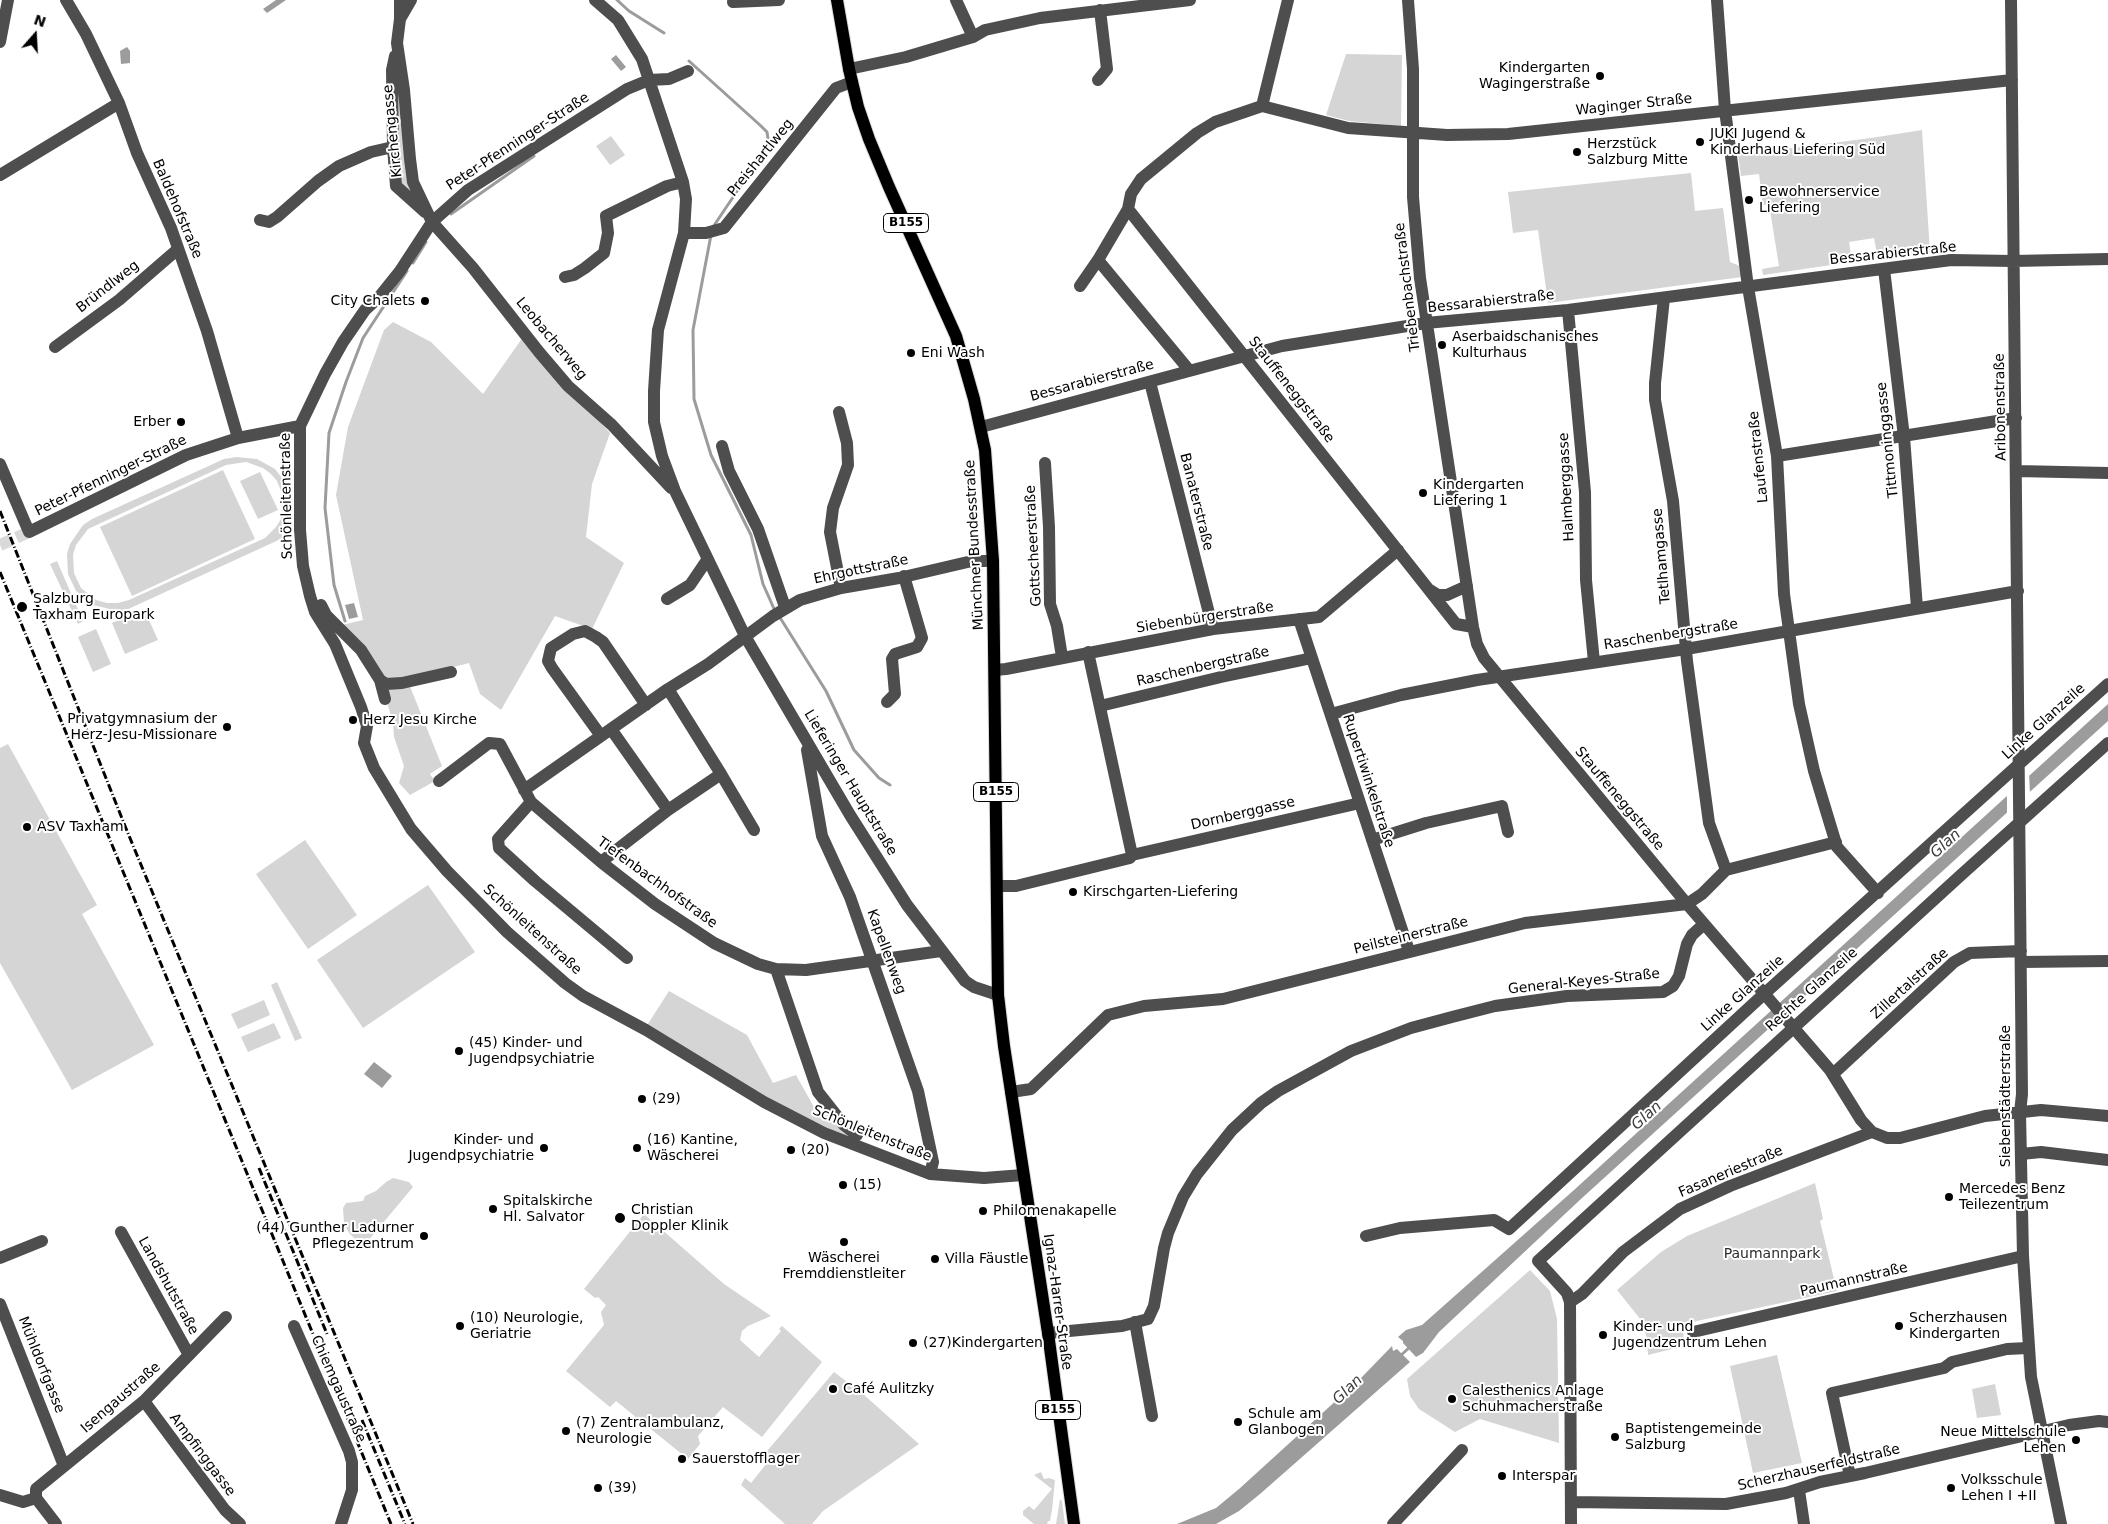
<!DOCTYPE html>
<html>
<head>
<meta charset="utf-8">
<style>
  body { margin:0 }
  #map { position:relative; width:2108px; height:1524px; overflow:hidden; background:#fff; font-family:"DejaVu Sans",sans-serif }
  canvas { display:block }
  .north { position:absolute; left:10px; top:10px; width:50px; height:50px; -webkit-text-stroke:4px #fff; paint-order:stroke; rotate:19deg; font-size:14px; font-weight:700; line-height:20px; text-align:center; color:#000 }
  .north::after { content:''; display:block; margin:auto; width:18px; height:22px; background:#000; clip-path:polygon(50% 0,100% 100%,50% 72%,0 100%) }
</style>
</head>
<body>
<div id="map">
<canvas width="2108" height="1524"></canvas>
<div class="north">N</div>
</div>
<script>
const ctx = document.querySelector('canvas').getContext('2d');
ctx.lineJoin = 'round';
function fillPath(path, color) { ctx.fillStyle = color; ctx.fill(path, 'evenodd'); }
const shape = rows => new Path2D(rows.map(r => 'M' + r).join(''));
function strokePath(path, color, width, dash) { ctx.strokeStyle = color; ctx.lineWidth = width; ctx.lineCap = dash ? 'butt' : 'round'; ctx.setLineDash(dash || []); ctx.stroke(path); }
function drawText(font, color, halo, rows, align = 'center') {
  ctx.font = font + ' "DejaVu Sans",sans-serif'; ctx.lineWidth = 4; ctx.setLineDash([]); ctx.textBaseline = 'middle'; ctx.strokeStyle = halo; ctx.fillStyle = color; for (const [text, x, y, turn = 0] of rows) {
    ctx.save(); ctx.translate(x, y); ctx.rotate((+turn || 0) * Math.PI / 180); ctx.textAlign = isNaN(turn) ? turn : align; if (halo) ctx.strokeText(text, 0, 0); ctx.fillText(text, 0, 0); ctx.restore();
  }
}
const green = shape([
  [1346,54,1402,55,1401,126,1349,121,1326,115],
  [399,87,421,207,401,184,398,161],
  [1922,130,1930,252,1878,259,1874,238,1849,242,1852,262,1763,275,1762,269,1779,266,1769,204,1763,205,1759,174,1741,176,1738,155,1871,138],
  [611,136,625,155,610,165,596,146],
  [1691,173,1695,211,1723,208,1730,262,1740,266,1742,277,1548,303,1538,230,1513,233,1508,192],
  [393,322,431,342,483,394,523,337,610,433,592,484,586,537,624,563,592,629,555,616,501,710,480,694,469,663,407,679,442,766,430,774,435,781,410,795,399,783,404,766,394,737,393,723,386,699,342,625,363,620,336,495,348,427,384,330],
  [236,457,257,459,275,469,282,478,286,486,289,504,286,521,280,531,283,538,113,616,110,609,93,605,76,591,68,574,67,554,70,544,83,525,92,519,224,459],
  [246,462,263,468,271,474,277,481,283,496,281,519,276,527,265,538,129,600,118,603,107,603,96,600,81,588,74,573,73,555,76,545,88,529,226,465],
  [223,470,255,539,132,596,100,527],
  [260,472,278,510,258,519,240,481],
  [57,561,83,621,78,624,50,564],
  [144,609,158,640,125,654,112,623],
  [96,629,111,664,93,672,78,637],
  [8,744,97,905,82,914,154,1045,72,1090,0,963,0,748],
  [305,840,357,915,308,949,256,874],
  [428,885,475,952,363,1028,317,960],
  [277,982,302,1038,295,1041,271,985],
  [669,991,747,1035,773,1083,796,1075,819,1116,831,1115,861,1145,811,1123,646,1027],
  [264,1000,270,1015,238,1029,231,1014],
  [274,1023,281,1038,248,1052,241,1037],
  [393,1178,409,1182,413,1187,367,1242,357,1241,349,1233,344,1223,343,1208,346,1203,363,1201,365,1196,376,1191,386,1182],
  [1815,1183,1823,1219,1820,1221,1837,1291,1683,1324,1684,1346,1648,1355,1647,1338,1641,1320,1617,1290,1661,1252,1687,1236],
  [644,1214,724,1284,771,1316,748,1326,742,1331,740,1340,759,1357,781,1331,779,1329,782,1326,822,1362,762,1437,723,1407,698,1436,700,1444,688,1459,616,1401,610,1407,566,1371,604,1325,601,1312,606,1305,598,1297,595,1298,584,1289],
  [1530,1270,1550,1291,1557,1319,1559,1443,1480,1419,1455,1432,1419,1409,1410,1396,1407,1379],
  [1777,1355,1802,1463,1753,1473,1730,1366],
  [834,1372,863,1394,919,1444,823,1511,812,1524,785,1524,741,1485,745,1478,751,1483,767,1463,762,1457],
  [1995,1384,2001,1415,1977,1418,1972,1389],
  [1041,1472,1044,1479,1049,1478,1055,1480,1052,1510,1050,1521,1048,1521,1047,1524,1034,1524,1023,1515,1023,1511,1029,1506,1034,1510,1052,1489,1034,1475],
  [1060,1499,1062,1501,1065,1524,1056,1524]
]);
const water = shape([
  [276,0,286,0,267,13,263,9],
  [127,47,130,51,130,63,121,64,120,51],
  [616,55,626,67,621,71,611,59],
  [354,603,358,617,349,619,345,605],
  [2108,704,2108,721,1582,1198,1439,1332,1423,1353,1416,1357,1403,1343,1403,1341,1398,1337,1406,1330,1422,1325,1574,1190],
  [374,1062,392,1076,382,1088,364,1074],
  [1392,1346,1393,1351,1397,1349,1410,1362,1260,1494,1239,1511,1216,1524,1177,1524,1216,1508,1239,1489,1362,1377]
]);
const pier = shape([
  [2029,772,2030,795,2007,816,2007,792]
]);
const stream = shape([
  [617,0,629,11,664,33],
  [689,61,761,126,767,132,768,139,764,151,713,227],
  [451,214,534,156],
  [711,235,693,330,694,399,711,455,751,535,763,584,775,611],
  [413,263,426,242],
  [779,616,826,691,854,750,879,778,890,785],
  [345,621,334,585,325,508,329,433,346,382,363,338,407,271],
  [1399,1357,1411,1346]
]);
const minorTunnel = shape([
  [0,545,29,532]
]);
const minor = shape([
  [66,0,86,34,119,103,137,153,171,228,207,331,238,438],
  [400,0,400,19,397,43,404,90,410,159,413,182,432,222,473,268,539,352,568,386,612,425,671,488],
  [595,0,618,20,642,59,683,182,686,199,684,233,658,330,654,391,654,422,662,456,675,491,745,636,850,815,907,905,965,981,974,987,998,995],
  [956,0,973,37],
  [1408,0,1413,69,1413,197,1420,278,1473,627,1477,644,1484,658,1687,904,1830,1070,1861,1120,1872,1132,1887,1138,1900,1138,1985,1116,2041,1110,2108,1116],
  [1717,0,1725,110,1748,287,1777,456,1784,594,1799,704,1814,771,1837,847,1878,893],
  [2011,0,2022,1094,2020,1113,2023,1256,2031,1377,2061,1524],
  [733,2,779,0],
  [400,19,411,0],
  [0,42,8,0],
  [395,56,392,70,393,147,396,186,425,212],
  [849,69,906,57,973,37,985,30,1040,18,1190,0],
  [688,71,669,79,649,80,627,89,468,190,432,222,400,271,380,296,365,310,343,342,325,374,300,426,300,530,303,566,310,596,315,612,335,644,361,707,367,726,364,743,374,768,411,829,447,871,507,932,565,983,583,996,646,1030,764,1102,824,1133,930,1174,984,1178,1023,1175],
  [1098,80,1107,69,1100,10],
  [1262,106,1348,128,1447,135,1508,134,2012,80],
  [0,175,119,103],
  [1128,209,1456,624,1473,627],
  [260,220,269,222,277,217,318,181,339,166,371,152,393,147],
  [684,233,706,233,724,228,836,88,852,82],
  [1098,260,1189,370],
  [1884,269,1904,437,1917,608],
  [565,277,574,275,585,268,604,253,608,233,606,216,667,186,683,182],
  [1080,286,1098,260,1128,209,1131,194,1141,179,1197,133,1215,122,1262,106,1288,0],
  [1664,298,1655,383,1655,400,1673,501,1687,661,1709,823,1726,870],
  [1568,310,1585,492,1586,580,1594,662],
  [55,347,119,300,178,249],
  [1150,382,1213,629],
  [839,412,847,443,848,465,833,508,830,532,841,588],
  [981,427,1282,346,1426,323,1568,310,1951,260,2013,261,2108,259],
  [722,446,729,471,758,529,785,607],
  [1777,456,2016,418],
  [1045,463,1049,527,1050,604,1057,626,1062,657],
  [0,464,29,532,186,455,238,438,300,426],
  [2017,471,2108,473],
  [1430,590,1438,595,1447,595,1467,586],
  [667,599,690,585,707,560],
  [321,605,326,615,361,650,380,680,386,684,402,683,451,672],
  [1299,619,1409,951],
  [1088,652,1132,855],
  [995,670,1006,669,1213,629,1319,617,1398,550],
  [380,680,385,699],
  [887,702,895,694,892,659,895,654,917,647,922,638,904,576],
  [1100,706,1221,677,1312,658],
  [1331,714,1401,695,1477,680,1686,649,2018,591],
  [611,729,668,810],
  [601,736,552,668,548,661,551,648,573,634,585,631,596,637,603,642,646,705],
  [807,750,822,836,850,897,918,1091,933,1162,930,1174],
  [721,774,754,830],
  [439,781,489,743,500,744,531,802,601,862,655,904,714,943,758,964,776,969,806,970,941,951],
  [524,790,668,689,708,664,773,616,800,600,841,588,899,578,972,561,993,561],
  [531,802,498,839,499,848,535,881,627,958],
  [1372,840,1426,823,1502,806,1508,832],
  [601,862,668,810,721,774,668,689],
  [997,886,1016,886,1130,858,1132,855,1360,803],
  [2021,962,2108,961],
  [776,969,818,1092,844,1125,857,1135],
  [1833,1074,1954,962,1970,953,2021,951],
  [1011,1092,1031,1089,1108,1015,1144,1006,1223,999,1525,923,1687,904,1702,894,1726,870,1836,842],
  [2021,1154,2041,1152,2108,1160],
  [121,1232,189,1355],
  [1366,1236,1400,1228,1494,1220,1509,1229,1764,994,2108,684],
  [0,1258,42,1241],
  [1570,1302,1582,1294,1623,1252,1680,1209,1730,1186,1872,1132],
  [0,1304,64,1466],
  [1135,1322,1152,1416],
  [294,1326,349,1451,352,1462,352,1490,341,1524],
  [1693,1332,2023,1256],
  [1048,1333,1122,1326,1148,1319,1154,1306,1164,1248,1168,1233,1183,1197,1197,1174,1232,1130,1261,1103,1278,1091,1351,1051,1411,1028,1452,1017,1495,1006,1567,996,1663,992,1673,986,1679,976,1687,944,1692,935,1704,924],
  [144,1401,225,1510,240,1524],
  [1850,1476,1832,1393,1944,1368,1952,1362,2007,1349,2028,1348],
  [1799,1490,1804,1524],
  [0,1495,23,1502,36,1498],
  [36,1498,36,1489,144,1401,226,1317],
  [36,1498,56,1524],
  [1571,1502,1726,1504,1786,1493,1820,1482,1865,1473,2069,1425,2099,1421,2108,1422],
  [1393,1524,1462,1450],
  [1571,1524,1570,1302,1567,1293,1538,1261,1961,875,2108,743]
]);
const major = shape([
  [837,0,849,69,858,107,869,139,889,187,956,336,974,399,985,450,993,561,998,995,1004,1046,1048,1333,1074,1524]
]);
const rail = shape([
  [0,511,125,826,413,1524],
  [0,572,391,1524],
  [259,1168,327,1334],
  [362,1420,405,1524]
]);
const markers = [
  [1600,76,5,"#000"],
  [1700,142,5,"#000"],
  [1577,152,5,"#000"],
  [1749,200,5,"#000"],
  [425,301,5,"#000"],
  [1442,345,5,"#000"],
  [911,353,5,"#000"],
  [181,422,5,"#000"],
  [1423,493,5,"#000"],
  [22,607,6,"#000"],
  [353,720,5,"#000"],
  [227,727,5,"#000"],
  [27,827,5,"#000"],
  [1073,892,5,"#000"],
  [459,1051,5,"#000"],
  [642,1099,5,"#000"],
  [544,1148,5,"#000"],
  [637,1148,5,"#000"],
  [791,1150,5,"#000"],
  [843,1185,5,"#000"],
  [1949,1197,5,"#000"],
  [493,1209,5,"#000"],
  [983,1211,5,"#000"],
  [620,1218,6,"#000"],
  [424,1236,5,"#000"],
  [844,1242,5,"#000"],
  [935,1259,5,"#000"],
  [460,1326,5,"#000"],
  [1899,1326,5,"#000"],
  [1603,1335,5,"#000"],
  [913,1343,5,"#000"],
  [833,1389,5,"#000"],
  [1452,1399,5,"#000"],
  [1238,1422,5,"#000"],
  [566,1431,5,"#000"],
  [1615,1437,5,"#000"],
  [2076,1440,5,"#000"],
  [682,1459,5,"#000"],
  [1502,1476,5,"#000"],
  [598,1488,5,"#000"],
  [1951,1488,5,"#000"]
];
const shields = [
  [906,223,45],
  [996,792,45],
  [1058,1410,45]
];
const shieldNames = [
  ["B155",906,223],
  ["B155",996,792],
  ["B155",1058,1410]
];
const poiNames = [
  ["Kindergarten",1590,68,"right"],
  ["Wagingerstraße",1590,84,"right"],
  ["JUKI Jugend &",1710,134],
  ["Kinderhaus Liefering Süd",1710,150],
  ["Herzstück",1587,144],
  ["Salzburg Mitte",1587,160],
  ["Bewohnerservice",1759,192],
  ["Liefering",1759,208],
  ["City Chalets",415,301,"right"],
  ["Aserbaidschanisches",1452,337],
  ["Kulturhaus",1452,353],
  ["Eni Wash",921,353],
  ["Erber",171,422,"right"],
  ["Kindergarten",1433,485],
  ["Liefering 1",1433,501],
  ["Salzburg",33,599],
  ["Taxham Europark",33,615],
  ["Privatgymnasium der",217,719,"right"],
  ["Herz-Jesu-Missionare",217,735,"right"],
  ["Herz Jesu Kirche",363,720],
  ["ASV Taxham",37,827],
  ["Kirschgarten-Liefering",1083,892],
  ["(45) Kinder- und",469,1043],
  ["Jugendpsychiatrie",469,1059],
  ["(29)",652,1099],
  ["Kinder- und",534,1140,"right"],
  ["Jugendpsychiatrie",534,1156,"right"],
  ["(16) Kantine,",647,1140],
  ["Wäscherei",647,1156],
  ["(20)",801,1150],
  ["(15)",853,1185],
  ["Mercedes Benz",1959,1189],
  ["Teilezentrum",1959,1205],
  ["Spitalskirche",503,1201],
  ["Hl. Salvator",503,1217],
  ["Christian",631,1210],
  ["Doppler Klinik",631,1226],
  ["Philomenakapelle",993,1211],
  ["(44) Gunther Ladurner",414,1228,"right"],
  ["Pflegezentrum",414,1244,"right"],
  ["Wäscherei",844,1258,"center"],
  ["Fremddienstleiter",844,1274,"center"],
  ["Villa Fäustle",945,1259],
  ["(10) Neurologie,",470,1318],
  ["Geriatrie",470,1334],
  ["Scherzhausen",1909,1318],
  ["Kindergarten",1909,1334],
  ["Kinder- und",1613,1327],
  ["Jugendzentrum Lehen",1613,1343],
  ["(27)Kindergarten",923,1343],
  ["Café Aulitzky",843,1389],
  ["Calesthenics Anlage",1462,1391],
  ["Schuhmacherstraße",1462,1407],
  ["Schule am",1248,1414],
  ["Glanbogen",1248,1430],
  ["(7) Zentralambulanz,",576,1423],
  ["Neurologie",576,1439],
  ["Baptistengemeinde",1625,1429],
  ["Salzburg",1625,1445],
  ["Neue Mittelschule",2066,1432,"right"],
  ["Lehen",2066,1448,"right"],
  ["Sauerstofflager",692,1459],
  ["Interspar",1512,1476],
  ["Volksschule",1961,1480],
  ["Lehen I +II",1961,1496],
  ["(39)",608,1488]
];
const streetNames = [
  ["Waginger Straße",1634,105,-6],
  ["Kirchengasse",393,131,-96],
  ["Peter-Pfenninger-Straße",518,142,-33],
  ["Preishartlweg",761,158,-51],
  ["Baldehofstraße",177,209,67],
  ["Bessarabierstraße",1893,254,-6],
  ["Bründlweg",108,287,-38],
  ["Triebenbachstraße",1408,287,-97],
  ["Bessarabierstraße",1491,302,-6],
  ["Leobacherweg",551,339,50],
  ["Bessarabierstraße",1092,381,-15],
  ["Stauffeneggstraße",1291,390,52],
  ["Aribonenstraße",2001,407,-91],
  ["Tittmoninggasse",1888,440,-96],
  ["Laufenstraße",1759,457,-96],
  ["Peter-Pfenninger-Straße",111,476,-26],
  ["Halmberggasse",1567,487,-93],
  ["Schönleitenstraße",287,496,-91],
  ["Banaterstraße",1196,502,76],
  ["Münchner Bundesstraße",975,545,-93],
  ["Gottscheerstraße",1034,546,-93],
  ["Tetlhamgasse",1662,556,-95],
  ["Ehrgottstraße",861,570,-12],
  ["Siebenbürgerstraße",1205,618,-9],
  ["Raschenbergstraße",1671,635,-9],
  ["Raschenbergstraße",1203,667,-13],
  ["Linke Glanzeile",2044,722,-42],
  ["Rupertiwinkelstraße",1368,781,72],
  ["Lieferinger Hauptstraße",850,783,59],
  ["Stauffeneggstraße",1619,799,50],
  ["Dornberggasse",1243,814,-13],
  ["Tiefenbachhofstraße",657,883,36],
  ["Schönleitenstraße",532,930,42],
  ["Peilsteinerstraße",1411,936,-14],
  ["Kapellenweg",886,952,70],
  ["General-Keyes-Straße",1584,982,-6],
  ["Zillertalstraße",1910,984,-42],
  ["Rechte Glanzeile",1812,990,-42],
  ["Linke Glanzeile",1743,994,-42],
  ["Siebenstädterstraße",2006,1096,-90],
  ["Schönleitenstraße",872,1134,22],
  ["Fasaneriestraße",1731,1172,-23],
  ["Paumannstraße",1854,1280,-13],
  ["Landshutstraße",168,1286,61],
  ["Ignaz-Harrer-Straße",1057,1302,82],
  ["Mühldorfgasse",41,1365,68],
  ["Chiemgaustraße",338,1389,66],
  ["Isengaustraße",121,1398,-41],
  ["Ampfinggasse",202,1455,53],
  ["Scherzhauserfeldstraße",1819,1468,-13]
];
const parkNames = [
  ["Paumannpark",1772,1254]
];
const waterNames = [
  ["Glan",1946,844,-42],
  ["Glan",1647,1116,-42],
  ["Glan",1348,1390,-44]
];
fillPath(green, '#d5d5d5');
fillPath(water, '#9c9c9c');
fillPath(pier, '#fff');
strokePath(stream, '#9c9c9c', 3);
strokePath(minorTunnel, '#d9d9d9', 12, [12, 6]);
strokePath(major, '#dbdbdb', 14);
strokePath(minor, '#4e4e4e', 12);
strokePath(major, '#000', 12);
strokePath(rail, '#000', 3, [8, 2.5, 1, 2.5]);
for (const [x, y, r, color] of markers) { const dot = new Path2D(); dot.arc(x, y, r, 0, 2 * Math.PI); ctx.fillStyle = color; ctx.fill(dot); strokePath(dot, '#fff', 2); }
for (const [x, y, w] of shields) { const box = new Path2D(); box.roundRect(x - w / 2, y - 9.5, w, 19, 4); ctx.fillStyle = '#fff'; ctx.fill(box); strokePath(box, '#000', 1); }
drawText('bold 12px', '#000', null, shieldNames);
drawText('14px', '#000', '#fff', poiNames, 'left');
drawText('14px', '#000', '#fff', streetNames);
drawText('14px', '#2c2c2c', '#fff', parkNames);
drawText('italic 15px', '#3d3d3d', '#fff', waterNames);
</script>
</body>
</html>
